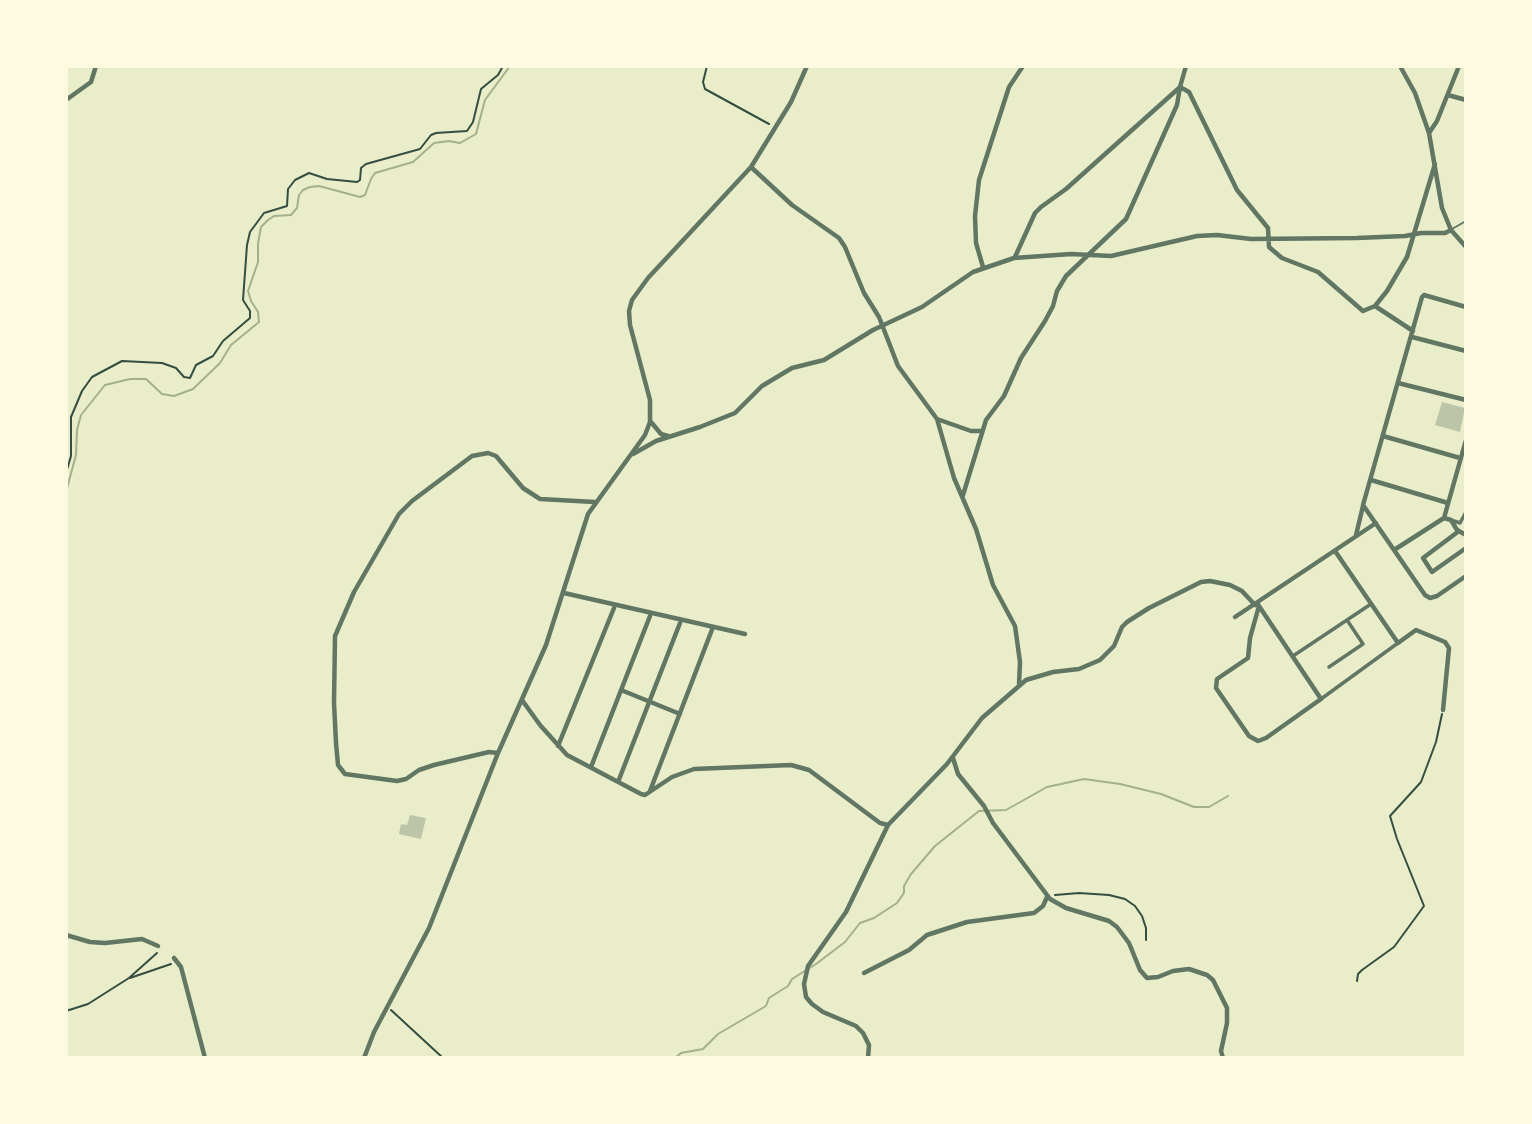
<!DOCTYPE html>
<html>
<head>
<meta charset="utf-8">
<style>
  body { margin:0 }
  #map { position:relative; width:1532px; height:1124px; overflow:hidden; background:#e9edc9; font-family:Roboto,sans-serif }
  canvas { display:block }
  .frame { position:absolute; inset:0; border:68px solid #fefae0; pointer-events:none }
</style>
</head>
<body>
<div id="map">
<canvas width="1532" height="1124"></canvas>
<div class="frame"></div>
</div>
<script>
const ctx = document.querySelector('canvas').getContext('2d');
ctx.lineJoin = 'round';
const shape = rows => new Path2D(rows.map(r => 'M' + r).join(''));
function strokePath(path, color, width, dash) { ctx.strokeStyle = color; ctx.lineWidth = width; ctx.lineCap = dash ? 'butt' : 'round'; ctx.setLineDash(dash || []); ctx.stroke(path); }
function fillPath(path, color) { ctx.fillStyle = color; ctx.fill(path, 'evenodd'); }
const stream = shape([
  [66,492,76,455,77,430,81,415,105,385,130,379,146,379,162,394,174,396,193,389,220,363,231,345,259,322,258,312,251,301,248,291,258,262,258,244,261,227,268,220,274,216,291,215,297,208,299,195,303,190,310,187,319,186,360,197,365,195,371,179,375,173,413,162,434,143,449,141,460,143,476,134,485,100,510,66],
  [675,1058,681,1053,703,1049,718,1034,766,1006,769,998,788,986,792,979,816,964,845,942,860,923,874,918,897,903,904,893,904,886,911,874,935,846,979,811,1006,810,1047,787,1084,779,1120,784,1161,794,1194,807,1209,807,1228,796]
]);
const building = shape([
  [1442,402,1465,408,1460,432,1435,425],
  [410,815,426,818,421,839,399,834,401,824,407,825]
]);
const path = shape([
  [707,66,703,82,705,89,769,124],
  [66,473,71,456,71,417,82,391,92,377,122,361,162,363,176,368,184,377,190,378,196,365,213,356,223,341,250,318,250,311,243,300,247,245,250,232,264,213,287,206,288,189,295,180,309,173,327,179,357,182,360,180,361,168,366,164,420,149,431,135,436,133,467,131,473,122,481,89,498,75,503,66],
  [1055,895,1079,893,1109,895,1125,899,1135,906,1142,916,1146,928,1146,940],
  [130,978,171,964],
  [1357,981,1358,974,1362,970,1394,947,1424,906,1397,839,1390,816,1421,782,1436,742,1442,714],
  [391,1010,443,1058],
  [66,1011,88,1004,129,978,157,953]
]);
const service = shape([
  [1452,229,1466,221]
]);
const pedestrian = shape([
  [1451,520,1460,523,1466,512],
  [1293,656,1371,604],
  [1329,667,1363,644,1347,620],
  [1321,699,1398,643]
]);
const minor = shape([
  [1400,66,1415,93,1429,133,1442,208,1451,230,1466,247],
  [1180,87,1189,92,1237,190,1268,228,1269,247,1282,258,1318,272,1363,311,1375,306,1387,291,1407,257,1435,164],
  [1448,95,1466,100],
  [66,100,91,82,96,66],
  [1429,133,1437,121,1459,66],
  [751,167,792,205,839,238,845,247,864,293,879,317,898,366,937,419,954,478,976,529,993,585,1015,626,1020,662,1019,684],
  [1015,257,1035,213,1041,207,1066,189,1179,88],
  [983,267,976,243,975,216,979,180,1009,87,1023,66],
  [1375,306,1413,331],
  [1466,307,1424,295,1422,297,1363,505,1425,595,1430,598,1437,596,1466,576],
  [1412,337,1466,351],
  [1398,383,1466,400],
  [937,419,971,431,982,431],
  [651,422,661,434,668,436],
  [1383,436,1460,458],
  [633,454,656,441,700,427,735,413,762,386,792,368,824,360,873,330,922,307,973,272,1014,258,1071,254,1111,256,1197,236,1217,235,1251,239,1357,238,1405,236,1421,233,1445,233,1451,230],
  [1371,480,1448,503],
  [963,495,986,420,1004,396,1021,358,1045,321,1053,306,1057,291,1066,276,1126,219,1177,105,1180,87,1186,66],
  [1444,518,1451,520,1457,530,1466,535],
  [1459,531,1423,558,1432,572,1466,548],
  [1356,535,1363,506],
  [1394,550,1444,518,1466,440],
  [1335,551,1398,643,1416,630,1445,642,1449,648,1443,710],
  [564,593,745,634],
  [1257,603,1321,699,1266,738,1258,741,1249,736,1216,688,1217,679,1248,658,1250,638,1259,606],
  [1235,617,1376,523],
  [621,690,680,714],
  [522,700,540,725,567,755,641,794,645,795,672,777,694,769,791,765,809,770,880,823,888,825],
  [558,746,614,608],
  [498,753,489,752,434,765,419,770,406,779,397,781,345,774,338,765,336,743,334,703,335,636,354,592,399,514,412,501,472,456,488,453,496,456,523,488,540,499,595,502],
  [953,758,958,774,984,806,993,823,1050,899,1066,908,1109,921,1117,927,1129,943,1140,970,1147,978,1158,977,1173,971,1189,969,1207,975,1213,980,1227,1008,1227,1023,1221,1051,1223,1058],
  [591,767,650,616],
  [618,782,680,623],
  [650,791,713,627],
  [66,935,90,942,105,943,142,939,158,946],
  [174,958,181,967,205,1058],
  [864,973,909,950,927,935,967,922,1034,913,1043,906,1047,897],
  [364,1058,374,1032,429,928,498,753,546,645,588,514,645,435,650,422,650,400,630,325,629,311,632,300,648,278,751,167,791,102,807,66],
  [868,1058,869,1045,863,1033,856,1026,823,1012,812,1004,806,997,804,984,808,966,846,912,888,825,947,764,982,718,1026,680,1053,672,1079,669,1100,660,1114,646,1122,627,1127,622,1149,608,1201,582,1210,581,1230,585,1242,591,1255,605]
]);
strokePath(stream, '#a3b18a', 2);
fillPath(building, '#bcc5a7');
strokePath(path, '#344e41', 2);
strokePath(service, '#617663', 2);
strokePath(pedestrian, '#617663', 3.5);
strokePath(minor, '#617663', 4.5);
</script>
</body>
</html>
